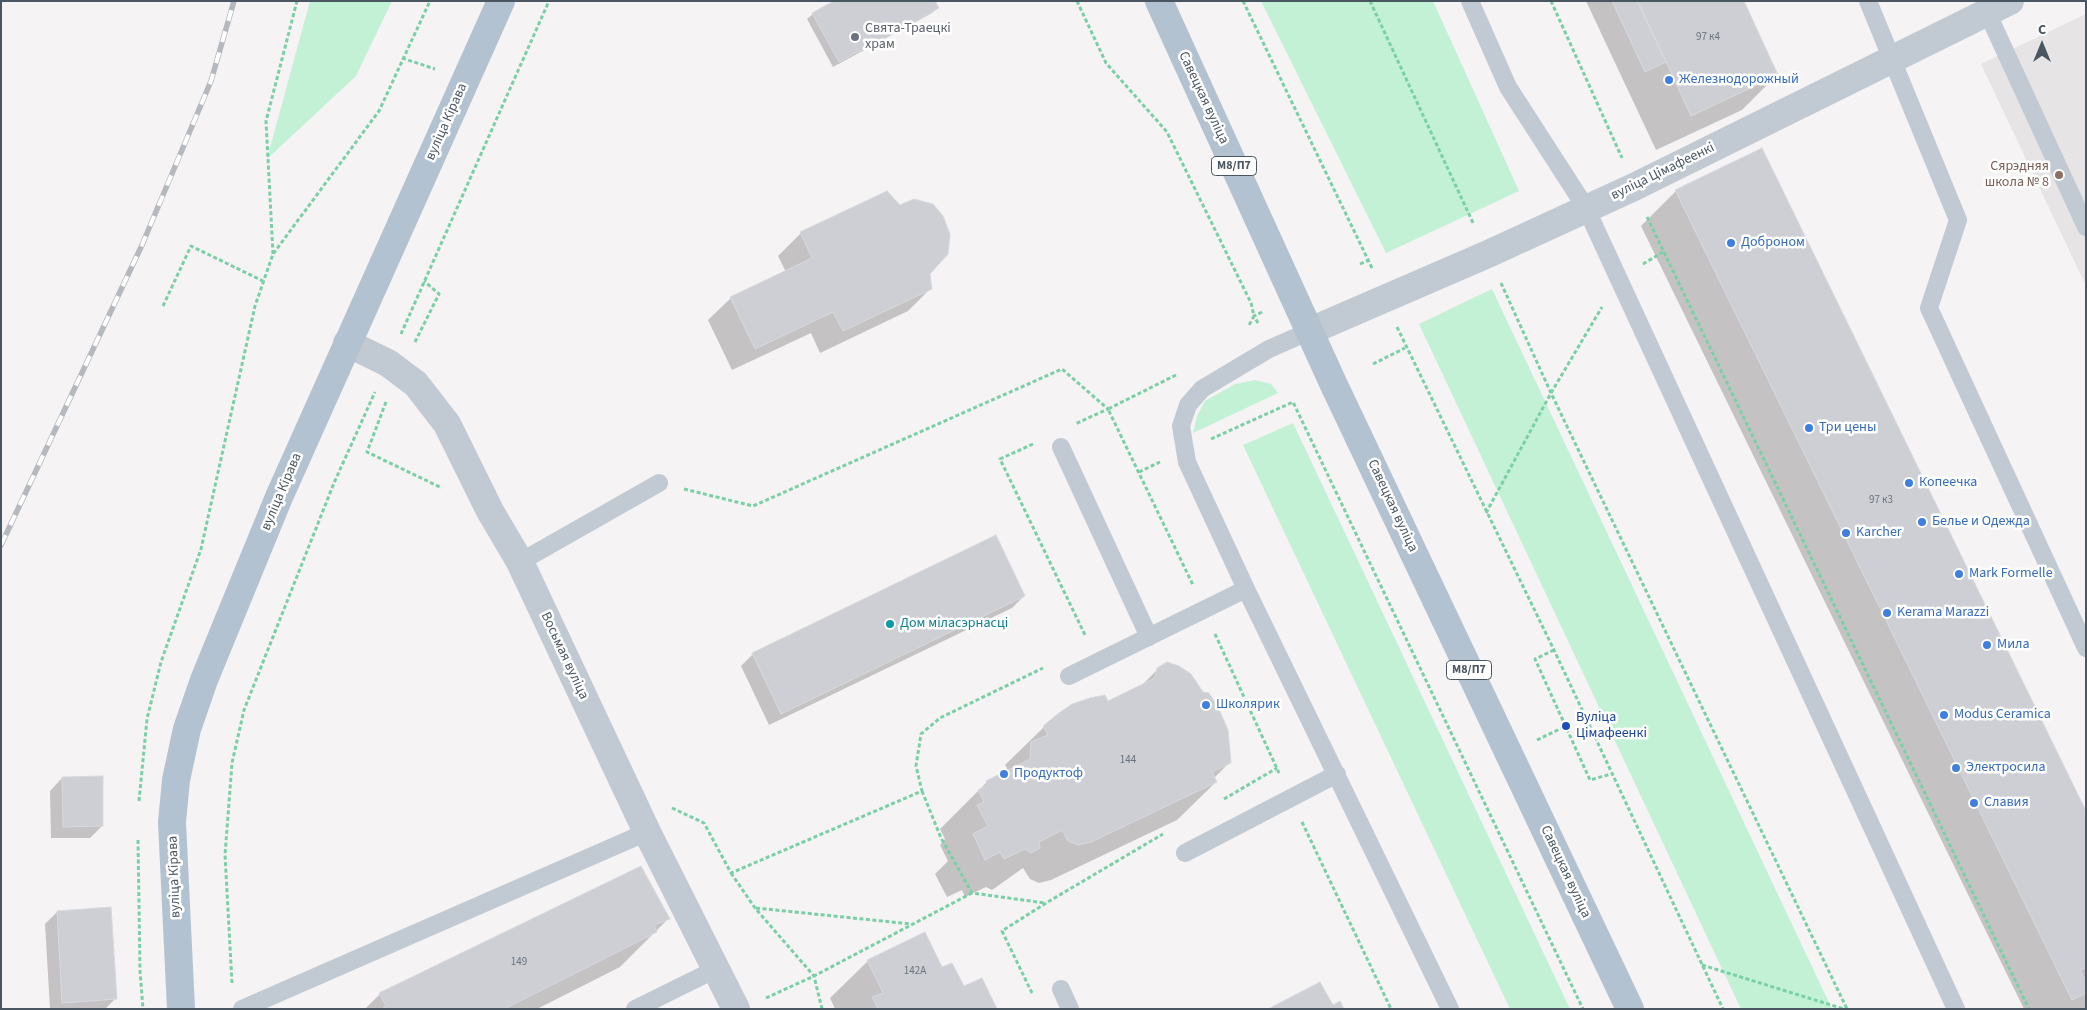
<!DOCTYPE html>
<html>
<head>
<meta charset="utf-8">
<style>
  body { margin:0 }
  #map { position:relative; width:2087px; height:1010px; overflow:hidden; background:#f5f3f3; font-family:"Source Sans 3",sans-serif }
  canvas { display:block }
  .frame { position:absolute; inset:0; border:2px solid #4a5661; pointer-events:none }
  .north { position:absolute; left:2017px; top:20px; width:50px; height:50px; -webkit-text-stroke:4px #fff; paint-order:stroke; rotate:0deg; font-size:14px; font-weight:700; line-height:20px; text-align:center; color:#4a5661 }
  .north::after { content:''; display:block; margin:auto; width:18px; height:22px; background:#4a5661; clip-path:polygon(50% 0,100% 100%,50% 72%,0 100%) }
</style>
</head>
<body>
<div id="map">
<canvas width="2087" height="1010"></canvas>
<div class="frame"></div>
<div class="north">С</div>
</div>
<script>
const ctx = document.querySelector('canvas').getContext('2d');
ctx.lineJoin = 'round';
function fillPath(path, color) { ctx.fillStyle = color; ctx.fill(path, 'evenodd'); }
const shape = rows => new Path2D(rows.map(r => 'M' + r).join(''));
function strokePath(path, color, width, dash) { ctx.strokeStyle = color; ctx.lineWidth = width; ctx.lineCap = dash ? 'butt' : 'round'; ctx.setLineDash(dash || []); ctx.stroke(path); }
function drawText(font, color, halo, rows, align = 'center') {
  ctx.font = font + ' "Source Sans 3",sans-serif'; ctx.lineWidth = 5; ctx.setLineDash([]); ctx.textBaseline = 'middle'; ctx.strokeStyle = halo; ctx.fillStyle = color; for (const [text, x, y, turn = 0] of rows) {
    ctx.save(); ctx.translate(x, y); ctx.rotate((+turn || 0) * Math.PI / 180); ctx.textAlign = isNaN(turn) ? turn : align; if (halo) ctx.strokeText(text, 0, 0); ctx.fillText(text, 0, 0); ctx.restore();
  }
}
const education = shape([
  [2086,14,2086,286,1981,64]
]);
const green = shape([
  [310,1,392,1,356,76,267,159],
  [1261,1,1433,1,1519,191,1386,253],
  [1492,289,1832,1009,1741,1009,1419,324],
  [1255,380,1271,384,1278,393,1193,433,1197,416,1205,401,1235,384],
  [1293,423,1570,1009,1510,1009,1243,445]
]);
const shadow = shape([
  [1586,1,1743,1,1777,75,1742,110,1656,150],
  [937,8,932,13,833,67,807,19,813,14],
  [1676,191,2086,814,2086,1008,2024,1009,1641,226],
  [900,206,929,274,931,288,908,311,820,353,811,333,732,370,708,320,731,298,786,272,778,256,801,233],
  [1024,596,1012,608,769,725,741,666,753,654],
  [1158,669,1229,763,1214,778,1216,782,1177,820,1051,880,1039,883,1030,879,1023,868,992,890,986,887,965,897,962,890,947,897,935,874,948,861,940,845,945,839,940,829,987,782,999,776,1007,768,1005,765,1044,727,1107,703,1141,686],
  [62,778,102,826,90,838,51,838,50,791],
  [57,912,115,999,105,1009,50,1009,45,924],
  [668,919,620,967,537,1009,365,1009,380,994],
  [868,961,942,969,963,988,995,1009,835,1009,830,998]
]);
const building = shape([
  [834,1,935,1,939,8,839,62,812,13,834,1],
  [1612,1,1637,1,1666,62,1645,72,1612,1],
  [1638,1,1744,1,1778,75,1691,116,1638,1],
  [1762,148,2086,811,2086,968,2080,970,2086,982,2086,993,2072,1000,1675,190,1762,148],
  [887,191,900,205,914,199,933,204,943,216,950,234,948,254,930,274,932,289,843,331,833,312,755,349,730,297,812,258,800,232,887,191],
  [996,535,1025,596,781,714,752,653,996,535],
  [1167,662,1179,666,1191,674,1203,692,1209,693,1218,707,1228,730,1231,763,1212,772,1217,782,1091,842,1078,845,1068,841,1062,830,1039,842,1040,848,1031,853,1025,849,1004,859,1000,852,985,860,973,834,988,826,977,805,984,802,978,790,988,785,986,781,1030,759,1031,742,1048,735,1043,726,1059,713,1072,704,1090,698,1105,695,1108,701,1155,678,1157,668,1167,662],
  [103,776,103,826,63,827,62,777,103,776],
  [641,866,670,919,654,925,657,932,504,1009,381,1009,386,1006,379,993,641,866],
  [111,907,117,999,62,1003,57,911,111,907],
  [925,932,942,967,952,963,964,986,982,978,997,1009,878,1009,872,997,883,993,867,960,925,932],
  [1320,982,1333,1005,1340,1001,1344,1009,1268,1009,1320,982]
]);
const path = shape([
  [1077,1,1106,63,1167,132,1251,303,1254,316,1248,327],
  [1243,1,1372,268],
  [1370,1,1474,225],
  [1551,1,1622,158],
  [402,58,435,69],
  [1647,217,2029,1009],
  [273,254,266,121,297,1],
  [1360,264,1369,260],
  [1643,264,1663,252],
  [1501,283,1551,393,1847,1009],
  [163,306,191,246,263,281],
  [1258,323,1254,316,1262,312],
  [1397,327,1554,650,1723,1009],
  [401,334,549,1],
  [415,342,439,294,424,281],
  [1373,364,1405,348],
  [1176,375,1108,409,1193,585],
  [386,402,367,452,442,488],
  [1211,439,1293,402,1583,1009],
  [1033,444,1000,459,1086,637],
  [1139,472,1160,462],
  [684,489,753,506,1062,369,1108,409,1075,424],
  [1486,513,1551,393,1602,307],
  [1215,634,1279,773],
  [1554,650,1535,659,1590,780,1611,774],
  [1537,740,1566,726],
  [922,791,941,838,972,893,1045,903],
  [1224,799,1277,768],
  [139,801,147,719,161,662,201,549,255,306,273,254,379,111,430,1],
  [672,808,704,823,731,873,922,791,916,766,921,734,940,718,1043,668],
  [1302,822,1391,1009],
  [138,840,140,971,143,1009],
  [731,873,755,908,814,976,822,1009],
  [756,908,911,924],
  [1702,965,1844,1009],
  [232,983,225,855,232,763,244,710,334,483,375,392],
  [1032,993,1002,931,1046,903,1163,834],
  [766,998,814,976,972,893]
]);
const lane = shape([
  [1470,1,1508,87,1586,208,1956,1009],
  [1868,1,1958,220,1929,308,2086,648],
  [1987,12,2086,227],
  [1310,331,1269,349,1202,389,1188,405,1181,426,1187,462,1246,589,1450,1009],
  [1061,447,1149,637],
  [520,562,659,483],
  [1069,676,1246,589],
  [1185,853,1337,774],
  [1061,989,1070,1009],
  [242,1009,647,832],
  [635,1009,716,969]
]);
const street = shape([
  [1310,331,1488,254,1634,187,2010,1],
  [347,343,388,363,416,384,447,424,490,511,520,562,647,832,736,1009]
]);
const primary = shape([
  [1159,1,1333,383,1630,1009],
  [181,1009,172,822,176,780,187,729,204,680,279,497,501,1]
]);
const rail = shape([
  [1,545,142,245,211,81,234,1]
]);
const markers = [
  [855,37,5,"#6b7280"],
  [1669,80,5,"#3f7fe0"],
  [2059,175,5,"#8d6e63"],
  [1731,243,5,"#3f7fe0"],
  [1809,428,5,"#3f7fe0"],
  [1909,483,5,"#3f7fe0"],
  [1922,522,5,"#3f7fe0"],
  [1846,533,5,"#3f7fe0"],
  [1959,574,5,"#3f7fe0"],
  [1887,613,5,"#3f7fe0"],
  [890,624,5,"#0f9aa8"],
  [1987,645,5,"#3f7fe0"],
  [1206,705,5,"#3f7fe0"],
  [1944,715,5,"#3f7fe0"],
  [1566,726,5,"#1a4fb4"],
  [1956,768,5,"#3f7fe0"],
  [1004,774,5,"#3f7fe0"],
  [1974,803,5,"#3f7fe0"]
];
const numberNames = [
  ["97 к4",1708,38],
  ["97 к3",1881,501],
  ["144",1128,761],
  ["149",519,963],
  ["142А",915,972]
];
const shields = [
  [1234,166,45],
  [1469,670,45]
];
const shieldNames = [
  ["М8/П7",1234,166],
  ["М8/П7",1469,670]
];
const worshipNames = [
  ["Свята-Траецкі",865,29],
  ["храм",865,45]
];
const shopNames = [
  ["Железнодорожный",1679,80],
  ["Доброном",1741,243],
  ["Три цены",1819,428],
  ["Копеечка",1919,483],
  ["Белье и Одежда",1932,522],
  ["Karcher",1856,533],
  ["Mark Formelle",1969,574],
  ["Kerama Marazzi",1897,613],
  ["Мила",1997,645],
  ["Школярик",1216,705],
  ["Modus Ceramica",1954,715],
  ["Электросила",1966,768],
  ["Продуктоф",1014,774],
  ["Славия",1984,803]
];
const streetNames = [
  ["Савецкая вуліца",1203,98,65],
  ["вуліца Кірава",447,122,-66],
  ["вуліца Цімафеенкі",1663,172,-26],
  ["вуліца Кірава",282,492,-67],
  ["Савецкая вуліца",1392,506,65],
  ["Восьмая вуліца",564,656,65],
  ["Савецкая вуліца",1565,872,65],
  ["вуліца Кірава",175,877,-92]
];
const educationNames = [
  ["Сярэдняя",2049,167],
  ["школа № 8",2049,183]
];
const cultureNames = [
  ["Дом міласэрнасці",900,624]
];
const transitNames = [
  ["Вуліца",1576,718],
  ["Цімафеенкі",1576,734]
];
fillPath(education, '#e6e4e5');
fillPath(green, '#c3f1d5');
fillPath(shadow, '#0003');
fillPath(building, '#cdcfd5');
strokePath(building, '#d7d9de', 1);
strokePath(path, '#7ad0a6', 3, [4, 2.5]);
strokePath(lane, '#c1cad2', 18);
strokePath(street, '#c1cad2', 28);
strokePath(primary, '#b3c2d1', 28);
strokePath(rail, '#b5b8bd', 5.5);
strokePath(rail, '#fff', 4, [11]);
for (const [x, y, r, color] of markers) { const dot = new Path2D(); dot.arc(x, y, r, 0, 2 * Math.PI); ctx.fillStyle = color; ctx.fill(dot); strokePath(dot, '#fff', 2); }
drawText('11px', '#6b747e', null, numberNames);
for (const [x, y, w] of shields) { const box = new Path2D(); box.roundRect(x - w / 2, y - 9.5, w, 19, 4); ctx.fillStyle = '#fff'; ctx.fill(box); strokePath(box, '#4a5661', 1); }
drawText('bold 12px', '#4a5661', null, shieldNames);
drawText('14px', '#5b616d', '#fff', worshipNames, 'left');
drawText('14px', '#366cbe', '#fff', shopNames, 'left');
drawText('14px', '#4a5661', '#fff', streetNames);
drawText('14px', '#785e54', '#fff', educationNames, 'right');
drawText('14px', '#0d838f', '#fff', cultureNames, 'left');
drawText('14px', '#164399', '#fff', transitNames, 'left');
</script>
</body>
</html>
